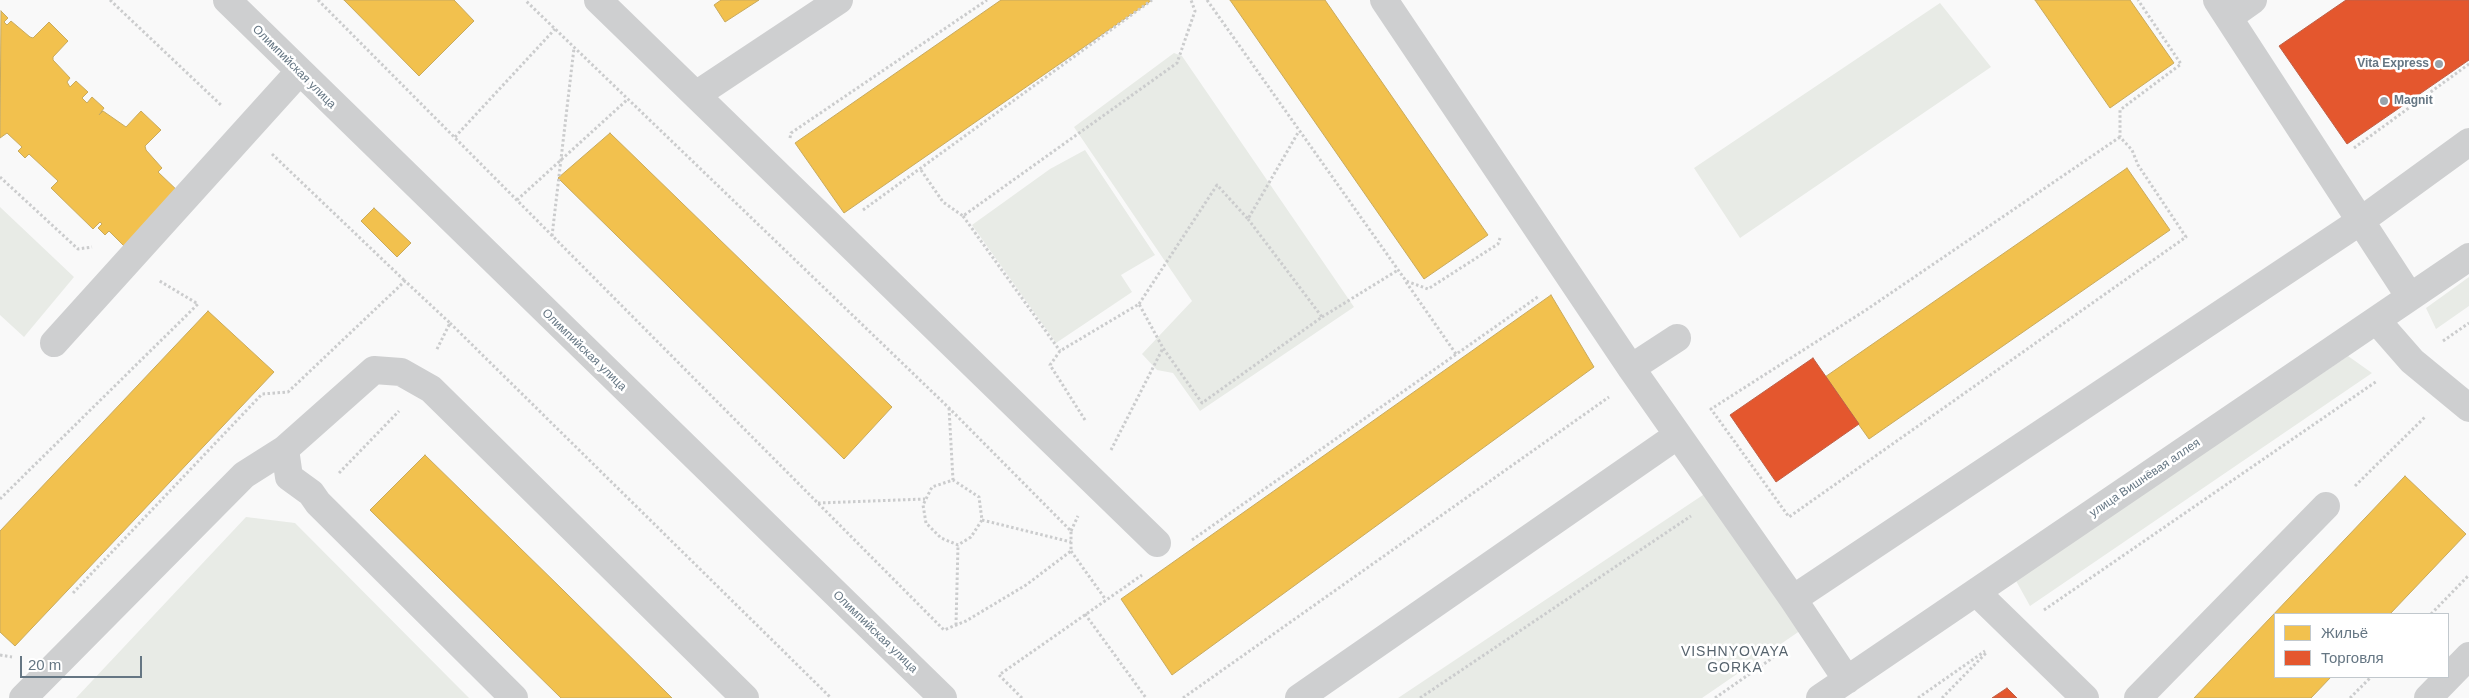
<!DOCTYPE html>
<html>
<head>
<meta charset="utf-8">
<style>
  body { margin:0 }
  #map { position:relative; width:2469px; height:698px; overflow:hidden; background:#f9f9f9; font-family:Arial,sans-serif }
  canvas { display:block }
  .legend { position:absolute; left:2274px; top:613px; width:175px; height:65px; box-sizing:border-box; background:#fff; border:1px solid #c1c8cd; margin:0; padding:6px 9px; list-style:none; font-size:15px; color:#657683 }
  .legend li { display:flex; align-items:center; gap:10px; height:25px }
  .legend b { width:25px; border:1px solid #c1c8cd }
  .scale { position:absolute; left:20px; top:656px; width:122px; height:22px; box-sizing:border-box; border:2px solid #657683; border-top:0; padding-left:6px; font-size:15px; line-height:18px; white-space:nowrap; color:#657683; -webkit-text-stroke:4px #fff; paint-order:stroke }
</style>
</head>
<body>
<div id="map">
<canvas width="2469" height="698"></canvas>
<ul class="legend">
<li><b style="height:14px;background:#f2c14e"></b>Жильё</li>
<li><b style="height:14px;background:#e4572e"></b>Торговля</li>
</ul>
<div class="scale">20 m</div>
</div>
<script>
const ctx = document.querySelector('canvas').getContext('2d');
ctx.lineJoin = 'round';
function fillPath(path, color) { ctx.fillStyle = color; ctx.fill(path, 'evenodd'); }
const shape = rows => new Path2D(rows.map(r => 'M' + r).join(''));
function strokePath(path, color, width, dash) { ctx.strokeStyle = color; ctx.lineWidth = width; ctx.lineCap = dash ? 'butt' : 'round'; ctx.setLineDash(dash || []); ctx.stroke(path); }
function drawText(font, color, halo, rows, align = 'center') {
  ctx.font = font + ' Arial,sans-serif'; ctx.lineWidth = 5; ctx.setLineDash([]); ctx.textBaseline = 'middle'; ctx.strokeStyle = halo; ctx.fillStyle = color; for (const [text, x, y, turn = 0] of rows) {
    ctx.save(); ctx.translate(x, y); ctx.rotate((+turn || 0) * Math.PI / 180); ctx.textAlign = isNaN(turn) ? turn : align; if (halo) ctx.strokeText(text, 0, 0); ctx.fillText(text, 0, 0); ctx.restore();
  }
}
const green = shape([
  [1940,3,1991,67,1740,238,1694,168],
  [1174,53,1182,56,1354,307,1200,411,1173,373,1157,370,1142,354,1192,301,1074,127],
  [1085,150,1155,255,1121,275,1132,292,1056,343,972,225,1050,169],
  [0,207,74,277,24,337,0,315],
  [2469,277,2469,306,2436,329,2426,308],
  [2348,356,2372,373,2030,606,2015,579],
  [1706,493,1807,626,1702,698,1398,698],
  [246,517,295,523,469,698,76,698]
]);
const homes = shape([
  [344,0,454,0,474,21,419,76,344,0],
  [721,0,759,0,725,22,714,5,721,0],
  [1001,0,1152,0,844,213,795,143,1001,0],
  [1230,0,1325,0,1488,235,1424,279,1230,0],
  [2035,0,2130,0,2174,63,2110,108,2035,0],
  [1,11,8,18,4,22,7,25,11,21,30,37,33,38,49,22,68,41,53,57,53,60,70,78,67,82,70,87,76,81,88,92,82,98,87,103,92,97,104,108,99,115,103,111,126,127,141,111,161,130,145,146,146,150,162,168,158,172,182,195,129,251,109,231,105,235,98,228,102,224,100,222,93,229,51,188,58,181,29,154,25,158,18,151,22,147,7,133,0,138,1,11],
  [610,133,892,407,844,459,558,178,610,133],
  [2127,168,2170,230,1869,439,1825,377,2127,168],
  [374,208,411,243,397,257,361,221,374,208],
  [1551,295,1594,367,1172,675,1121,599,1551,295],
  [208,311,274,372,15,646,0,632,0,531,208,311],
  [425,455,563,590,672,698,561,698,370,510,425,455],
  [2405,476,2466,534,2390,614,2275,614,2275,677,2331,677,2311,698,2194,698,2405,476]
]);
const shops = shape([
  [2346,0,2469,0,2469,60,2347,144,2279,46,2346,0],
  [1813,358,1859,424,1776,482,1730,415,1813,358],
  [2007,688,2017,698,1992,698,2007,688]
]);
const path = shape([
  [110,0,222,106],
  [318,0,944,630,966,621,1026,585,1071,551,1071,531,949,408,525,0],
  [1207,0,1406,281,1428,289,1498,244,1500,238],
  [455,137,555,29],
  [2120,137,1866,310,1711,409,1789,517,2186,237,2138,165,2132,150,2120,137,2120,110,2181,64,2138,0],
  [790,138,791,133,987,0],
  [2354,148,2469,64],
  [272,154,405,281],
  [921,170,943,202,963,216,1177,63,1195,11,1191,0],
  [0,177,78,249,92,247],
  [517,200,628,99],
  [863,210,1152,0],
  [963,216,1060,351],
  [552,236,574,48],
  [1406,282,1456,354],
  [1139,304,1217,185,1248,219,1299,131],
  [1322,317,1398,270],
  [450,323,831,698],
  [2443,341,2469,323],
  [949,408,953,480,932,487,923,505,926,523,941,538,958,545,971,537,982,520,979,497,953,480],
  [1085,420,1050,365,1060,351,1139,304,1163,348,1202,403,1322,317,1248,219],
  [1111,450,1163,348],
  [339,473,399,411],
  [2355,486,2426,416],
  [0,499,198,304,158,280],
  [818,503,925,499],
  [982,520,1071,542],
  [1071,531,1078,516],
  [1192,540,1539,296],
  [1071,551,1106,600],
  [73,593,262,394,288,392,405,281,450,323,436,351],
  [2044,610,2377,381],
  [1085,614,1146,698],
  [2431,614,2469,575],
  [956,625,958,545],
  [0,655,12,657],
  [1022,698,999,675,1142,575],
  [1183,698,1609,397],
  [1420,698,1691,516],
  [1715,698,1784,650],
  [1918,698,1985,651],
  [1942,698,1987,652],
  [2350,698,2371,677]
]);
const minor = shape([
  [227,0,943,698],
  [598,0,1157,543],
  [1384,0,1631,368,1793,599,2359,222,2469,142],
  [2217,0,2410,297],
  [2229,17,2253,0],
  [696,95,839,0],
  [2377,321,2412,361,2469,408],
  [54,343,299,72],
  [1631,368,1677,338],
  [1976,592,2085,698],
  [1793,599,1847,680],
  [23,698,244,475,285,449],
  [514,698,318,503,311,493,289,477,285,449,374,370,401,372,431,389,745,698],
  [1299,698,1678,435],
  [1820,698,2469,257],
  [2138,698,2326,506],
  [2428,698,2469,656]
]);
const markers = [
  [2439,64,5,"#99a4ac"],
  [2384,101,5,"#99a4ac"]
];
const poiNames = [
  ["Vita Express",2429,64],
  ["Magnit",2394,101,"left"]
];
const streetNames = [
  ["Олимпийская улица",294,67,45],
  ["Олимпийская улица",584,350,44],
  ["улица Вишнёвая аллея",2145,478,-34],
  ["Олимпийская улица",875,632,44]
];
const neighbourhoodNames = [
  ["VISHNYOVAYA",1735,652],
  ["GORKA",1735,668]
];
fillPath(green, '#e8ebe6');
fillPath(homes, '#f2c14e');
strokePath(homes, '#c8aa5e', 1);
fillPath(shops, '#e4572e');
strokePath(shops, '#be6048', 1);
strokePath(path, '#cbcccd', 3, [2.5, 2.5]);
strokePath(minor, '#cecfd0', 28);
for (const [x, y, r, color] of markers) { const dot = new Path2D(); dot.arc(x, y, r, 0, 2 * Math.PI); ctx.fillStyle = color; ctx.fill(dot); strokePath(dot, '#fff', 2); }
drawText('bold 12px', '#657683', '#fff', poiNames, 'right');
drawText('12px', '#657683', '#fff', streetNames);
ctx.letterSpacing = '1px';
drawText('14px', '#57646e', '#fff', neighbourhoodNames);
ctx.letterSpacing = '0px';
</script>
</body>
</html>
